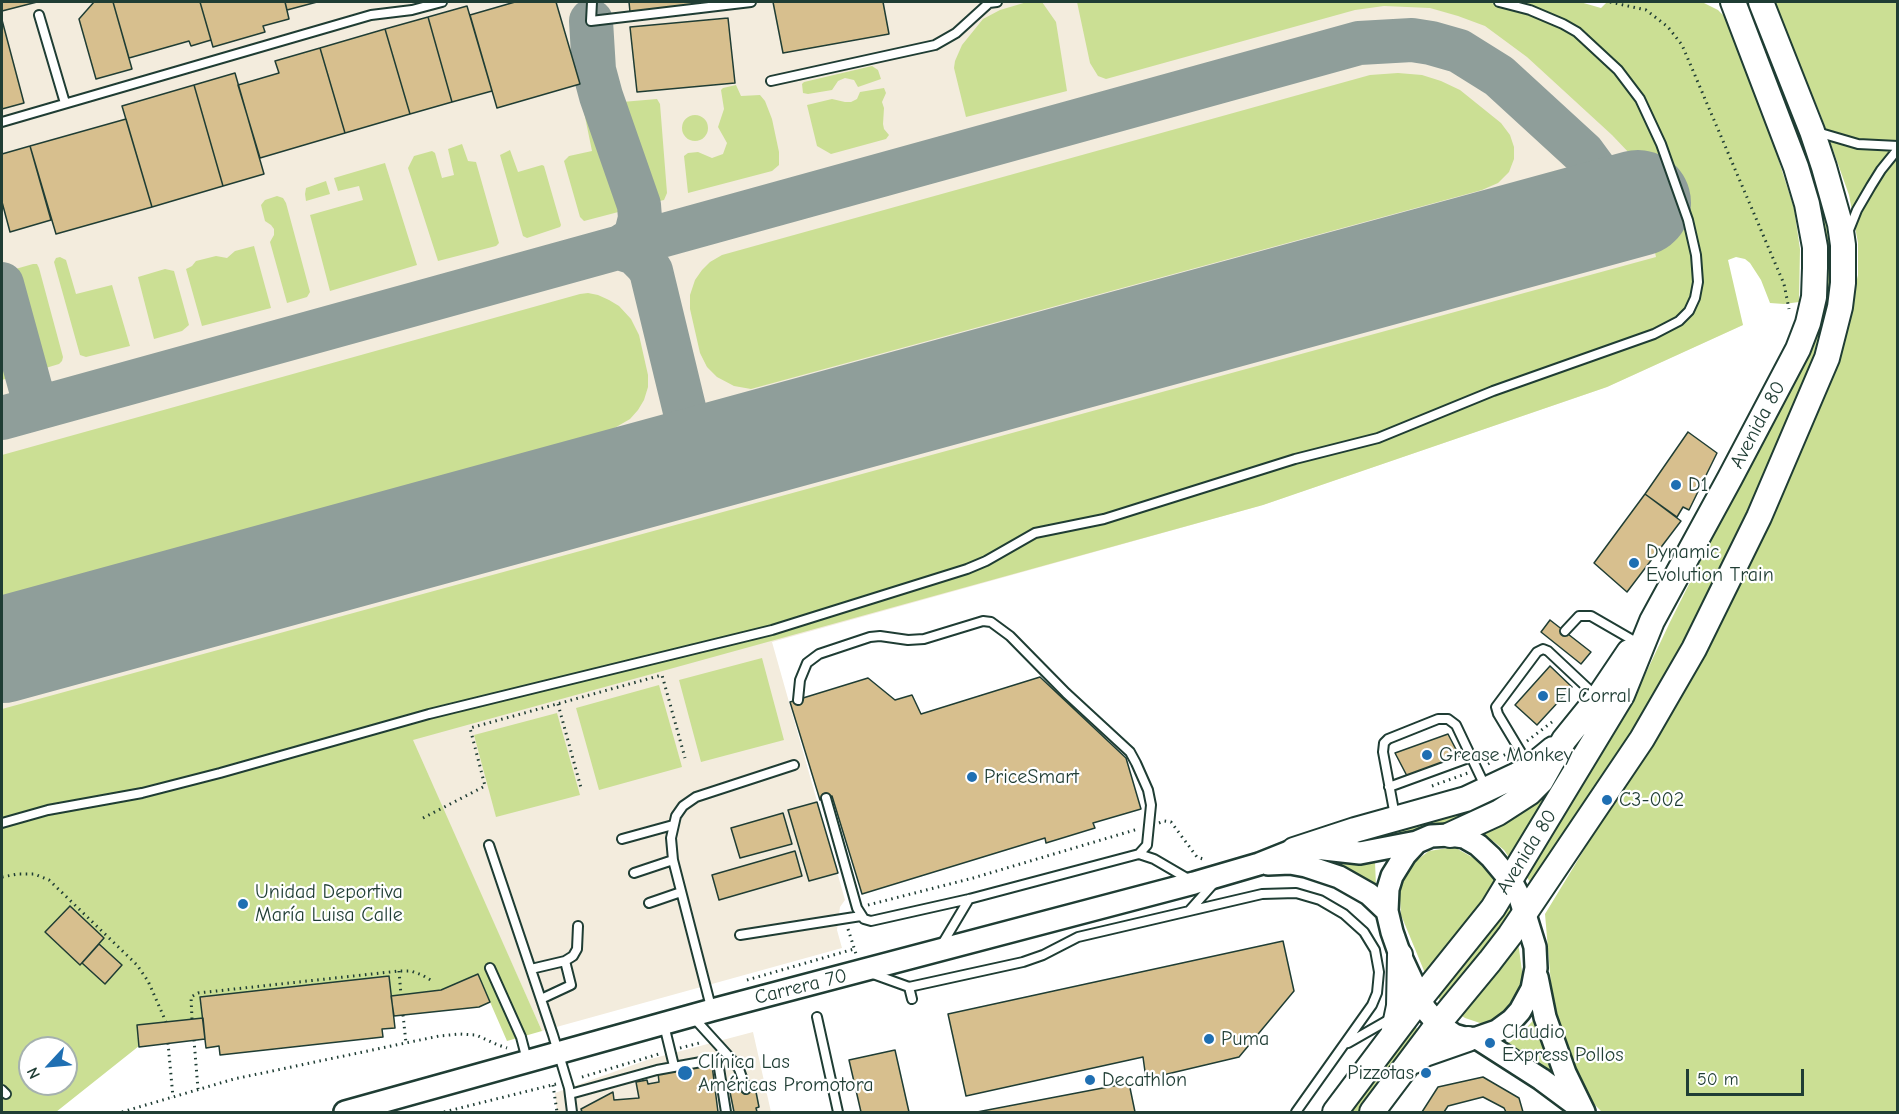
<!DOCTYPE html>
<html>
<head>
<meta charset="utf-8">
<style>
  body { margin:0 }
  #map { position:relative; width:1899px; height:1114px; overflow:hidden; background:#fff; font-family:"Comic Neue",sans-serif }
  canvas { display:block }
  .frame { position:absolute; inset:0; border:3px solid #1f3d34; pointer-events:none }
  .north { position:absolute; left:18px; top:1036px; width:60px; height:60px; box-sizing:border-box; background:#fff; border:2px solid #a5b1ae; border-radius:50%; rotate:244deg; font-size:16px; font-weight:700; line-height:24px; text-align:center; color:#1f3d34 }
  .north::after { content:''; display:block; margin:auto; width:21px; height:27px; background:#1f6fb2; clip-path:polygon(50% 0,100% 100%,50% 72%,0 100%) }
  .scale { position:absolute; left:1686px; top:1069px; width:118px; height:27px; box-sizing:border-box; border:3px solid #1f3d34; border-top:0; padding-left:8px; font-size:18px; line-height:21px; white-space:nowrap; color:#1f3d34; -webkit-text-stroke:4px #fff; paint-order:stroke }
</style>
</head>
<body>
<div id="map">
<canvas width="1899" height="1114"></canvas>
<div class="frame"></div>
<div class="north">N</div>
<div class="scale">50 m</div>
</div>
<script>
const ctx = document.querySelector('canvas').getContext('2d');
ctx.lineJoin = 'round';
function fillPath(path, color) { ctx.fillStyle = color; ctx.fill(path, 'evenodd'); }
const shape = rows => new Path2D(rows.map(r => 'M' + r).join(''));
function strokePath(path, color, width, dash) { ctx.strokeStyle = color; ctx.lineWidth = width; ctx.lineCap = dash ? 'butt' : 'round'; ctx.setLineDash(dash || []); ctx.stroke(path); }
function drawText(font, color, halo, rows, align = 'center') {
  ctx.font = font + ' "Comic Neue",sans-serif'; ctx.lineWidth = 4.5; ctx.setLineDash([]); ctx.textBaseline = 'middle'; ctx.strokeStyle = halo; ctx.fillStyle = color; for (const [text, x, y, turn = 0] of rows) {
    ctx.save(); ctx.translate(x, y); ctx.rotate((+turn || 0) * Math.PI / 180); ctx.textAlign = isNaN(turn) ? turn : align; if (halo) ctx.strokeText(text, 0, 0); ctx.fillText(text, 0, 0); ctx.restore();
  }
}
const built = shape([
  [2,2,1580,2,1626,30,1743,325,1607,387,1263,505,772,642,845,900,840,907,837,930,842,948,542,1031,412,741,2,849],
  [753,1032,771,1112,557,1112,555,1093,647,1060]
]);
const green = shape([
  [1027,2,1042,2,1056,22,1067,91,966,117,954,68,955,61,962,45,983,19,1000,10],
  [1077,2,1488,2,1538,16,1569,30,1593,48,1621,78,1635,98,1658,143,1684,218,1694,255,1695,287,1687,309,1678,318,1653,331,1379,434,1308,458,1371,445,1410,430,1473,402,1621,350,1669,330,1687,318,1701,274,1701,264,1691,223,1669,155,1639,92,1617,64,1585,35,1540,11,1513,2,1580,2,1601,8,1607,2,1702,2,1718,10,1723,15,1733,35,1767,124,1794,208,1800,249,1799,302,1784,304,1770,303,1761,280,1750,263,1745,259,1736,257,1728,260,1743,325,1607,387,1263,505,413,740,542,1031,507,1041,490,1002,479,1007,394,1016,395,1028,382,1029,383,1037,220,1055,219,1047,206,1048,205,1039,139,1046,56,1112,2,1112,2,709,1656,257,1650,230,1653,223,1647,193,1641,174,1632,156,1612,135,1527,57,1485,26,1458,16,1430,8,1384,6,1355,10,1106,79,1098,76,1090,63],
  [30,1048,66,1048,66,1084,30,1084],
  [1739,2,1755,2,1829,211,1836,286,1822,355,1661,689,1533,887,1525,874,1627,713,1670,622,1807,349,1823,285],
  [1774,2,1897,2,1897,1112,1602,1112,1594,1104,1569,1055,1552,996,1545,914,1615,799,1655,741,1730,603,1800,454,1837,364,1858,275,1858,243,1849,195,1821,116],
  [872,66,878,70,881,79,858,87,854,80,845,78,838,81,832,90,808,94,803,93,802,84,804,82],
  [1398,73,1422,75,1441,81,1460,90,1501,123,1510,135,1514,147,1514,159,1509,172,1498,183,1482,190,751,389,734,386,717,377,707,367,700,353,690,309,690,295,695,280,702,270,710,262,722,255,1370,75],
  [736,85,741,96,760,95,765,101,772,119,779,152,779,165,772,171,688,193,684,156,688,153,698,152,712,158,723,154,727,143,718,127,724,109,721,90,723,88],
  [884,88,886,93,882,102,884,108,883,124,884,129,889,135,886,139,831,154,817,146,807,105,832,99,845,102,851,102,857,99,860,92],
  [657,99,660,104,667,193,664,200,655,202,646,195,616,106,622,102],
  [594,108,630,200,630,206,626,210,584,221,580,217,564,161,569,156,592,151,584,112,586,110],
  '682 128a13 13 0 1 1 26 0a13 13 0 1 1-26 0Z',
  [462,144,468,161,476,162,499,243,496,246,438,261,408,168,414,156,432,151,435,153,442,178,454,175,448,149],
  [510,150,518,172,542,165,544,166,561,225,560,227,527,238,523,236,500,155],
  [385,163,417,265,330,291,310,215,363,200,359,186,338,191,334,178],
  [326,181,330,194,306,201,305,194,306,188],
  [277,196,283,198,286,203,310,292,307,297,287,303,270,242,274,235,274,229,271,225,265,221,261,205,265,200],
  [254,246,271,308,202,326,186,269,192,266,196,261,216,256,227,258,235,251],
  [60,257,66,260,76,294,112,285,130,346,86,357,80,355,54,262,56,258],
  [33,264,37,264,39,268,63,357,62,361,59,364,39,370,34,368,32,364,8,275,12,270],
  [165,269,174,271,189,325,182,331,154,339,138,277],
  [588,293,598,295,609,300,619,306,631,319,639,335,648,375,648,387,644,400,638,410,630,419,599,437,2,600,2,455,580,294],
  [2,325,5,329,17,369,14,376,2,380],
  [762,658,784,740,701,762,679,680],
  [1621,683,1512,862,1504,850,1493,841,1475,831,1591,721],
  [659,685,682,767,599,790,576,708],
  [557,713,580,795,496,817,474,735],
  [1536,775,1482,811,1417,831,1360,844,1350,844],
  [1454,847,1479,861,1495,880,1512,914,1519,949,1523,978,1518,998,1501,1017,1483,1024,1465,1018,1441,1002,1427,978,1401,915,1399,885,1408,867,1429,851],
  [1311,862,1375,862,1376,886],
  [1538,1015,1562,1086,1498,1045,1510,1042,1520,1035],
  [1412,1023,1422,1034,1364,1112,1345,1112]
]);
const taxiway = shape([
  [591,21,594,70,601,96,639,205,640,218,636,234,630,241,619,248],
  [619,248,635,253,646,264,651,271,688,424,690,440,688,449,679,464,672,467],
  [2,284,36,408],
  [2,418,1359,43,1412,40,1431,43,1459,51,1499,76,1583,153,1594,168,1598,182,1597,197,1590,209,1577,220],
  [688,424,702,445,717,452,730,451]
]);
const runway = shape([
  [2,650,1638,203]
]);
const building = shape([
  [2,2,37,2,2,11,2,2],
  [94,2,113,2,132,69,96,79,79,19,94,2],
  [113,2,200,2,211,40,191,46,189,41,129,58,113,2],
  [200,2,285,2,289,19,263,26,265,32,213,47,200,2],
  [285,2,317,2,287,10,285,2],
  [515,2,556,2,580,84,497,108,470,15,515,2],
  [629,2,695,2,695,6,630,12,629,2],
  [773,2,883,2,889,34,783,53,773,2],
  [467,6,492,91,452,102,428,17,467,6],
  [428,17,452,102,410,114,385,29,428,17],
  [728,18,735,83,637,92,630,27,728,18],
  [2,20,24,103,2,109,2,20],
  [385,29,410,114,345,133,320,48,385,29],
  [320,48,345,133,260,158,238,85,279,73,275,61,320,48],
  [235,73,264,174,223,186,194,85,235,73],
  [194,85,223,186,152,207,122,106,194,85],
  [126,119,152,207,56,234,30,146,126,119],
  [30,146,51,220,10,232,2,202,2,154,30,146],
  [1688,432,1717,453,1689,510,1683,507,1677,517,1645,494,1688,432],
  [1645,494,1681,521,1627,592,1594,563,1645,494],
  [1550,620,1591,652,1581,664,1541,632,1550,620],
  [1550,666,1572,687,1537,725,1515,705,1550,666],
  [1040,677,1126,758,1141,809,1093,823,1095,828,1046,843,1045,838,862,894,832,796,820,800,790,702,868,678,895,700,912,695,921,714,1040,677],
  [1448,734,1460,757,1407,776,1395,753,1448,734],
  [817,802,838,873,809,881,788,810,817,802],
  [783,813,792,844,740,858,731,828,783,813],
  [795,851,802,876,719,900,712,875,795,851],
  [70,906,104,938,80,965,45,932,70,906],
  [1283,941,1294,991,1239,1057,1146,1079,1143,1057,966,1096,948,1014,1283,941],
  [99,944,122,965,105,984,82,963,99,944],
  [478,974,490,1002,479,1007,394,1016,391,996,441,990,478,974],
  [389,976,395,1028,382,1029,383,1037,220,1055,219,1046,206,1048,200,997,389,976],
  [203,1018,205,1039,139,1047,137,1025,203,1018],
  [895,1050,909,1112,861,1112,849,1060,895,1050],
  [712,1065,718,1112,582,1112,581,1109,613,1092,614,1100,639,1098,636,1082,647,1080,648,1084,659,1082,658,1073,712,1065],
  [1483,1077,1519,1098,1523,1112,1506,1112,1504,1108,1483,1097,1448,1106,1444,1112,1422,1112,1438,1087,1483,1077],
  [1129,1083,1135,1112,977,1112,1129,1083],
  [755,1087,759,1107,756,1108,757,1112,734,1112,730,1092,755,1087]
]);
const path = shape([
  [1610,2,1646,10,1668,27,1682,45,1784,284,1789,309],
  [558,704,581,788],
  [1527,741,1552,722],
  [1488,764,1508,753],
  [1432,786,1468,773],
  [423,818,485,786,470,728,662,675,685,758],
  [1159,823,1164,821,1171,822,1197,857,1206,860],
  [2,877,18,874,34,874,49,880,137,965,148,981,166,1022],
  [868,905,973,878,1138,829],
  [848,929,856,954],
  [399,971,401,995],
  [747,980,854,949],
  [403,1015,406,1043],
  [192,1019,191,997,198,993,399,971,411,971,422,975,434,982],
  [194,1040,198,1089],
  [168,1043,173,1097],
  [680,1048,703,1042],
  [582,1077,659,1054],
  [553,1085,557,1112],
  [122,1112,234,1079,439,1036,460,1034,476,1035,498,1045,507,1048],
  [444,1112,556,1084]
]);
const lane = shape([
  [592,2,591,21,751,2],
  [39,15,65,103],
  [771,81,935,45,956,33,989,3,997,2],
  [2,122,371,15,412,10,442,2],
  [1817,132,1858,144,1898,146],
  [1849,230,1857,210,1871,186,1881,170,1898,149],
  [1565,631,1579,616,1591,616,1636,642],
  [798,700,800,680,807,663,819,654,870,637,880,636,908,640,924,639,983,621,991,622,1010,636,1066,693,1130,752,1136,763,1148,790,1151,805,1147,845,1139,854],
  [1528,764,1498,714,1496,707,1537,652,1543,649,1548,651,1597,697],
  [1389,787,1471,757],
  [826,798,857,908,864,919,871,921,969,899,1139,854,1154,859,1190,880],
  [1395,816,1383,752,1384,743,1388,739,1438,719,1448,719,1456,725,1485,786],
  [2,823,48,810,142,793,220,773,429,714,772,630,967,569,986,561,1035,533,1104,519,1295,459,1378,438,1493,391,1654,334,1679,321,1689,311,1695,298,1698,282,1696,255,1688,220,1661,144,1640,99,1618,70,1577,32,1563,24,1530,10,1499,2],
  [622,839,673,825],
  [489,845,553,1035,569,1088,572,1112],
  [634,873,673,860],
  [649,903,681,892],
  [1190,910,1214,883],
  [740,935,861,916],
  [941,946,969,899],
  [490,968,521,1037,527,1060],
  [531,969,565,961,573,956,577,949,578,926],
  [873,974,909,987,1023,962,1043,955,1078,937,1262,894,1296,893,1320,900,1344,914,1364,932,1375,950,1379,972,1377,993,1372,1005,1296,1112],
  [909,987,912,999],
  [541,999,571,985,565,961],
  [711,1007,673,860,671,838,676,816,683,806,696,797,794,765],
  [693,1017,733,1061,739,1069,746,1089],
  [817,1017,838,1112],
  [664,1025,674,1066],
  [1348,1043,1390,1019],
  [2,1090,6,1094],
  [570,1094,657,1070,712,1060,719,1068,726,1112]
]);
const secondary = shape([
  [1450,835,1464,837,1478,845,1491,857,1511,881,1520,898,1535,947,1536,968,1532,989,1520,1011,1512,1020,1497,1031,1477,1038,1468,1039,1454,1035,1438,1024,1425,1009,1400,955,1392,932,1387,911,1388,889,1392,876,1405,855,1417,842,1431,836,1450,835],
  [1268,864,1290,863,1306,866,1339,877,1369,894,1387,911],
  [1537,977,1545,1017,1565,1073,1584,1112],
  [1477,1038,1541,1079,1580,1108],
  [345,1112,712,1010,1194,883,1259,864,1294,850,1315,848,1360,853,1417,842]
]);
const primary = shape([
  [1450,835,1498,813,1529,793,1541,781,1564,740,1598,698,1629,652],
  [1294,850,1355,830,1466,799,1517,775,1530,768,1553,749],
  [1394,1030,1399,1006,1400,955],
  [1414,1061,1425,1054,1468,1039],
  [1335,1112,1420,999,1493,908,1622,695,1652,621,1730,478,1798,349,1808,323,1814,297,1815,268,1815,247,1807,204,1796,167,1733,2],
  [1372,1112,1438,1024,1490,961,1510,935,1642,739,1694,649,1759,517,1827,358,1840,307,1843,283,1843,245,1840,224,1824,167,1812,131,1761,2]
]);
const markers = [
  [1676,485,6,"#1f6fb2"],
  [1634,563,6,"#1f6fb2"],
  [1543,696,6,"#1f6fb2"],
  [1427,755,6,"#1f6fb2"],
  [972,777,6,"#1f6fb2"],
  [1607,800,6,"#1f6fb2"],
  [243,904,6,"#1f6fb2"],
  [1209,1039,6,"#1f6fb2"],
  [1490,1043,6,"#1f6fb2"],
  [685,1073,8,"#1f6fb2"],
  [1426,1073,6,"#1f6fb2"],
  [1090,1080,6,"#1f6fb2"]
];
const streetNames = [
  ["Avenida 80",1758,425,-62],
  ["Avenida 80",1527,852,-58],
  ["Carrera 70",801,987,-14]
];
const poiNames = [
  ["D1",1688,485],
  ["Dynamic",1646,552],
  ["Evolution Train",1646,575],
  ["El Corral",1555,696],
  ["Grease Monkey",1439,755],
  ["PriceSmart",984,777],
  ["C3-002",1619,800],
  ["Unidad Deportiva",255,892],
  ["María Luisa Calle",255,915],
  ["Claudio",1502,1032],
  ["Express Pollos",1502,1055],
  ["Puma",1221,1039],
  ["Clínica Las",698,1062],
  ["Américas Promotora",698,1085],
  ["Pizzotas",1414,1073,"right"],
  ["Decathlon",1102,1080]
];
fillPath(built, '#f3ecdd');
fillPath(green, '#cbdf94');
strokePath(taxiway, '#8f9e9a', 44);
strokePath(runway, '#8f9e9a', 106);
fillPath(building, '#d7bf8e');
strokePath(building, '#1f3d34', 1.5);
strokePath(lane, '#1f3d34', 12);
strokePath(secondary, '#1f3d34', 26);
strokePath(primary, '#1f3d34', 28);
strokePath(path, '#1f3d34', 3, [1.5, 4.5]);
strokePath(lane, '#fff', 8);
strokePath(secondary, '#fff', 21);
strokePath(primary, '#fff', 24);
for (const [x, y, r, color] of markers) { const dot = new Path2D(); dot.arc(x, y, r, 0, 2 * Math.PI); ctx.fillStyle = color; ctx.fill(dot); strokePath(dot, '#fff', 2); }
drawText('20px', '#1f3d34', '#fff', streetNames);
drawText('20px', '#1f3d34', '#fff', poiNames, 'left');
</script>
</body>
</html>
